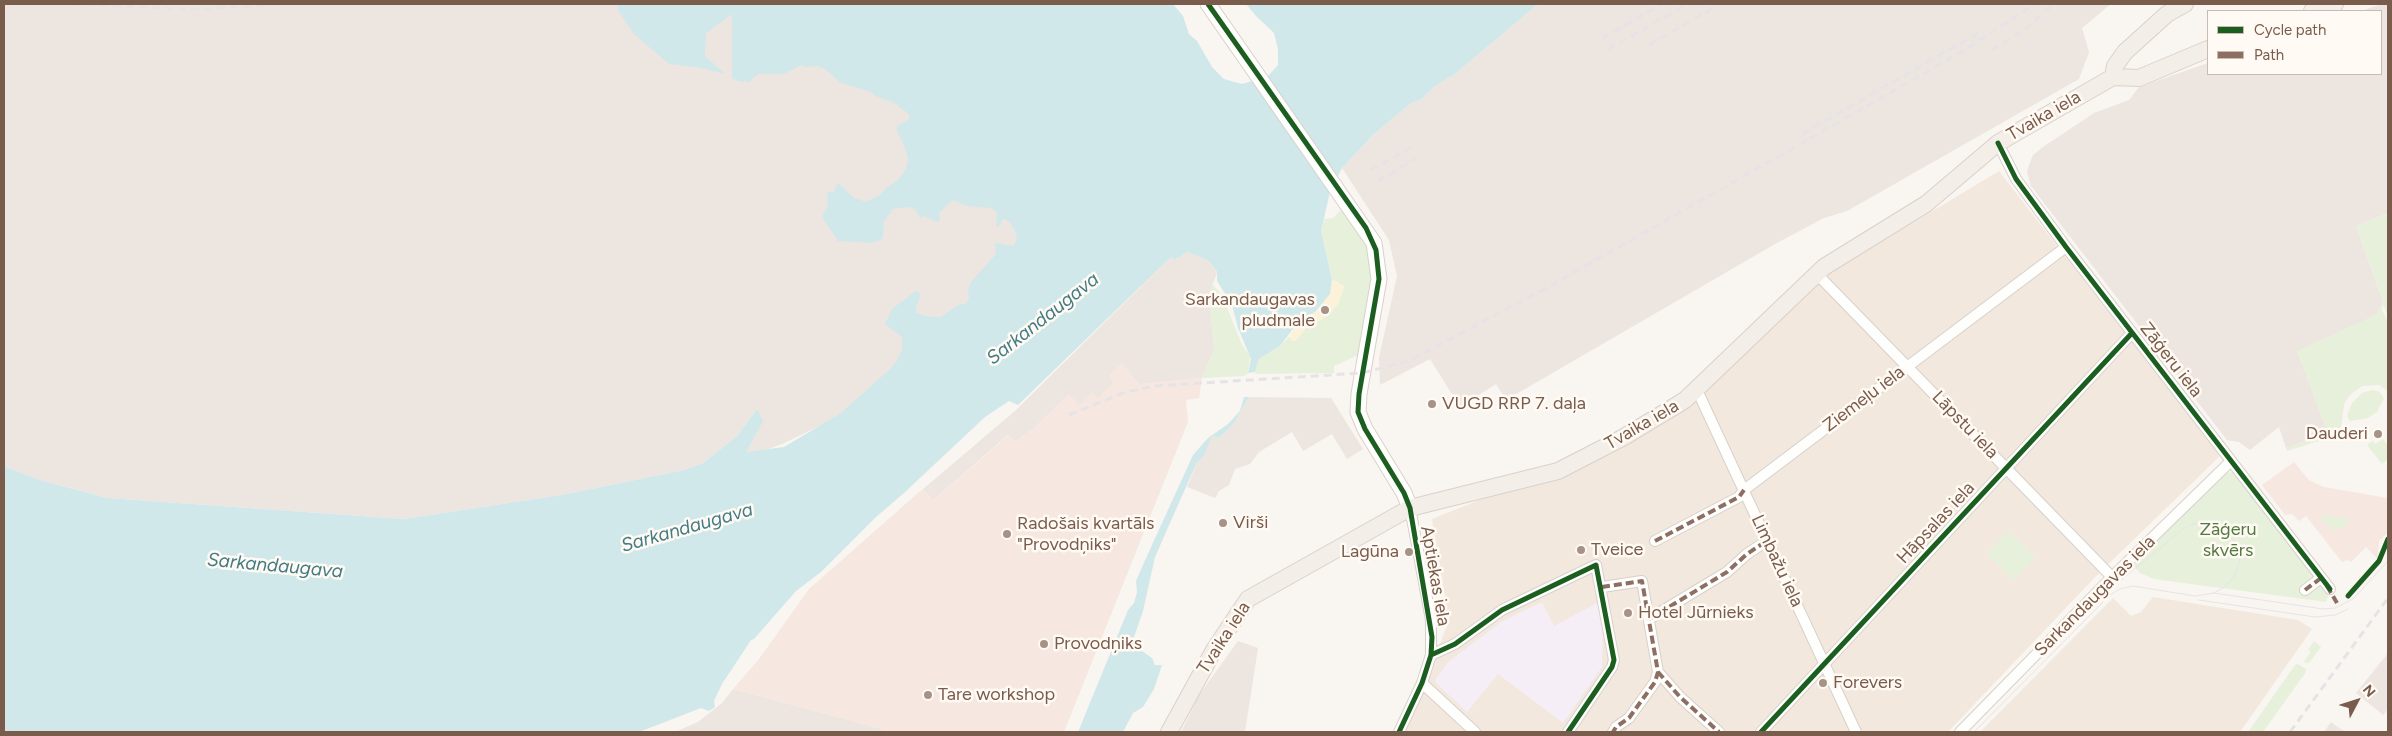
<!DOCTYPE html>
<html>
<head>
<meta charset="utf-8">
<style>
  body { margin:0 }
  #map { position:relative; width:2392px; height:736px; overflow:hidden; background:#f9f5f0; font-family:Figtree,sans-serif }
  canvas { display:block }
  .frame { position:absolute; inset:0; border:5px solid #7a5c4d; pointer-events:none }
  .legend { position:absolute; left:2207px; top:10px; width:175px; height:65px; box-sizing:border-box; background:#fffaf3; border:1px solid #cabbb1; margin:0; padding:6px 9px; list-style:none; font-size:15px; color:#7a5c4d }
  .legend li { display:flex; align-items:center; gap:10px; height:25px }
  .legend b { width:25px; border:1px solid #cabbb1 }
  .north { position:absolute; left:2332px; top:676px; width:50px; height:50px; -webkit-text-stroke:4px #fffaf3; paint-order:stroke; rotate:50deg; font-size:14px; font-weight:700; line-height:20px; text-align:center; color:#7a5c4d }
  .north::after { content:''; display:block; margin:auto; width:18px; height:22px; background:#7a5c4d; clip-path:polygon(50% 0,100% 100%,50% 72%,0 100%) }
</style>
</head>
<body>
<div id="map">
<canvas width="2392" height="736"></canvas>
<div class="frame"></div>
<ul class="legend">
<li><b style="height:6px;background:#1b5e20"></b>Cycle path</li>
<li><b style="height:6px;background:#8d6e63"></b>Path</li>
</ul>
<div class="north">N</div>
</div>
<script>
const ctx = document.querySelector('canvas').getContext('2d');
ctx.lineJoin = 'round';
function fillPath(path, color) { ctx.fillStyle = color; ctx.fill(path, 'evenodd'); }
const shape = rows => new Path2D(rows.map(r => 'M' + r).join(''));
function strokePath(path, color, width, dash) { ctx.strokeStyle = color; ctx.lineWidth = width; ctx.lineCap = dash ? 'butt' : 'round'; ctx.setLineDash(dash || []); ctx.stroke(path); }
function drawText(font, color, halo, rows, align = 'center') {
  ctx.font = font + ' Figtree,sans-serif'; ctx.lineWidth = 5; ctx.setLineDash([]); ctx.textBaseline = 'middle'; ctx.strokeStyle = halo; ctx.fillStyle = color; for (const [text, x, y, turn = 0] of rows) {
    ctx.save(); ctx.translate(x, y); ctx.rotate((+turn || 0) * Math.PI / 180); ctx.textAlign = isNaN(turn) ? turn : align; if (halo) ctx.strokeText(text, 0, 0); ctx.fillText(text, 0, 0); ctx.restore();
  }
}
const residential = shape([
  [1999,171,2220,456,2097,575,1948,732,1403,732,1423,689,1449,620,1432,519,1603,451,1691,402,1825,276],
  [2153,597,2298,620,2312,629,2240,732,1980,732,2113,598,2131,616,2141,612]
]);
const commercial = shape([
  [1122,364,1139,384,1202,378,1199,398,1186,400,1188,422,1064,732,882,732,882,729,733,689,759,659,809,589,919,492,923,489,933,500,1009,435,1015,441,1033,429,1069,394,1092,393,1098,399,1114,382,1109,376],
  [2294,462,2309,480,2324,487,2388,498,2388,532,2379,541,2378,559,2366,547,2351,562,2347,560,2342,562,2306,516,2299,521,2292,514,2285,515,2262,485]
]);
const industrial = shape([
  [4,4,763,4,822,58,917,110,980,195,1025,230,1017,258,880,397,782,444,763,451,745,452,757,409,737,436,703,463,684,470,561,495,404,519,107,498,40,480,4,466],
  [1538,4,2111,4,2082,28,2089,52,2079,79,1847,211,1824,218,1775,244,1506,400,1496,384,1460,407,1430,359,1380,385,1379,358,1397,276,1389,240,1342,168,1373,135,1411,103,1422,99,1434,87,1455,74],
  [2382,4,2388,4,2388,213,2356,226,2383,302,2377,315,2365,321,2297,351,2328,433,2286,448,2279,427,2250,450,2239,442,2227,440,2132,317,2031,186,2027,172,2029,165,2033,155,2043,147,2094,113,2129,100,2139,87,2208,63,2208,74,2381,74,2381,11,2361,11],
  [1188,252,1209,261,1217,273,1209,294,1214,350,1202,378,1139,384,1122,364,1109,376,1114,382,1098,399,1092,393,1080,405,1069,394,1033,429,1015,441,1008,435,933,500,923,489,1015,411,1171,257,1174,260],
  [1249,397,1331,398,1363,449,1347,459,1332,434,1303,451,1292,432,1259,452,1250,464,1235,469,1229,485,1219,491,1215,498,1187,487,1197,462,1203,458,1210,438,1213,436,1219,438,1235,422],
  [1238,641,1258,648,1245,732,1181,732,1199,695],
  [2388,653,2388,709,2383,715,2356,693],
  [733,689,882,729,882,732,675,732,698,722,722,703],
  [2331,722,2339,728,2346,732,2324,732]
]);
const education = shape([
  [1542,602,1554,626,1597,603,1603,607,1602,667,1563,723,1498,674,1467,712,1436,683,1435,680,1448,662,1501,622]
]);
const green = shape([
  [1343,208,1367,247,1372,275,1358,355,1334,366,1334,373,1257,374,1255,372,1259,359,1280,346,1289,337,1293,341,1296,340,1306,328,1317,322,1338,282,1332,280,1321,231,1324,219,1333,218],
  [2388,213,2388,316,2383,304,2382,310,2388,322,2388,391,2379,385,2362,386,2349,396,2344,404,2341,428,2334,436,2287,451,2286,448,2328,433,2297,351,2377,314,2383,302,2356,226],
  [1212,284,1222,295,1242,345,1250,356,1248,373,1244,376,1202,378,1214,350,1209,294],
  [2373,390,2380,392,2384,398,2377,412,2368,418,2350,421,2347,416,2352,403,2362,393],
  [2383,439,2388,446,2388,459,2382,464,2367,445,2373,441,2375,444],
  [2232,472,2236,473,2329,594,2326,602,2154,579,2140,573,2132,564,2227,473],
  [2321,515,2346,518,2349,523,2340,529,2332,530,2320,517],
  [2009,531,2035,557,2013,581,1986,553],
  [2314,641,2321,647,2309,663,2306,663,2304,661,2311,652,2308,650],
  [2298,664,2306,669,2306,672,2263,732,2248,732,2295,665]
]);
const sand = shape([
  [1332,280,1345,286,1338,304,1328,316,1306,328,1296,341,1293,341,1289,337,1298,322,1315,312,1330,294]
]);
const water = shape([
  [617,4,1173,4,1183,16,1189,34,1197,41,1212,67,1224,79,1242,84,1267,77,1278,65,1278,49,1274,33,1256,16,1246,4,1538,4,1455,74,1434,87,1422,99,1411,103,1373,135,1342,168,1330,192,1321,231,1332,280,1330,294,1315,312,1298,322,1280,346,1259,359,1255,372,1248,373,1251,359,1238,328,1232,305,1217,281,1217,272,1209,261,1188,252,1174,260,1171,257,1018,405,1009,401,985,417,904,493,876,517,821,572,796,591,754,639,751,640,722,684,714,701,715,707,709,711,701,708,639,732,4,732,4,466,40,480,107,498,404,519,561,495,684,470,703,463,737,436,757,409,763,421,746,452,784,447,841,413,888,371,896,362,902,350,902,337,885,324,892,309,916,291,921,294,916,307,916,313,931,317,940,317,960,304,965,304,969,299,968,289,971,282,996,254,995,243,1014,246,1017,239,1016,233,1010,222,1005,219,1001,220,1001,225,996,227,997,212,991,208,967,206,952,200,939,213,940,220,937,222,925,216,920,218,915,209,911,207,893,209,884,221,883,238,880,240,873,243,838,241,822,217,828,205,827,194,830,191,834,193,836,185,839,184,854,198,866,202,880,195,887,187,898,180,906,169,908,160,906,150,897,131,897,126,909,119,909,114,893,102,878,97,871,92,841,83,825,69,818,66,805,67,801,65,784,74,759,74,753,78,750,82,738,81,732,78,732,14,706,33,705,56,725,74,702,68,669,64,634,34,618,10],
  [1244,397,1249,397,1235,422,1219,438,1213,436,1211,438,1203,458,1197,462,1155,557,1143,611,1133,640,1139,649,1152,658,1155,665,1162,665,1154,689,1143,707,1133,713,1123,732,1078,732,1128,610,1134,603,1137,592,1136,581,1142,567,1193,455,1208,438,1228,424,1240,411]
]);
const street = shape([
  [1998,143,2016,179,2066,247,2330,589],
  [1816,273,2112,577],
  [1697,390,1856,732],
  [1655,541,1739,497,1744,490,2066,247],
  [1602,587,1642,581,1658,672,1655,682,1629,718,1616,727,1613,732],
  [2305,590,2321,578],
  [1649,619,1727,572,1747,554,1768,540],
  [1431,655,1455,644,1502,610,1596,565,1614,660,1612,667,1568,732],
  [1658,672,1680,697,1719,732],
  [1422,683,1475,732],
  [1399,732,1422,683,1431,655,1431,620,1410,508],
  [1761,732,2132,333],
  [1960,732,2112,577,2231,461]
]);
const secondary = shape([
  [1208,4,1374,243,1379,279,1359,394,1358,412,1365,429,1404,493,1410,508]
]);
const primary = shape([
  [2312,11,2335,4],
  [2113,77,2115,66,2125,52,2167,14,2185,4],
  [1169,732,1214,650,1248,599,1410,508,1558,471,1624,437,1685,400,1824,267,1926,204,1998,143,2113,77,2139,78,2208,49]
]);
const tram = shape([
  [2214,593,2323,609,2335,608,2353,599,2388,561],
  [2199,600,2315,617,2335,615,2348,609],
  [1974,732,2110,595,2120,589,2133,586,2195,596,2214,593,2226,586,2235,576,2240,559,2238,547,2232,535,2222,527,2209,522,2196,523,2183,529,2109,590]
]);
const rail = shape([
  [74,4,193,9,286,4],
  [1602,38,1662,4],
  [1649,45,1720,4],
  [1608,49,1688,4],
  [1992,50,2023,31,2054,4],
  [1802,134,1980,32],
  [1371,170,1411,148],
  [1378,181,1417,158],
  [1069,415,1123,393,1155,386,1362,373,1409,361,1552,285,1864,108,1968,48,2035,4],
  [2290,732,2388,598]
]);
const quiet = shape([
  [1655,541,1739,497,1744,490],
  [2327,586,2337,603],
  [1602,587,1642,581,1658,672,1655,682,1629,718,1616,727,1613,732],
  [2305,590,2321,578],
  [1649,619,1727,572,1747,554,1768,540],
  [1658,672,1680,697,1719,732]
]);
const cycleway = shape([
  [1208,4,1366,228,1376,250,1379,279,1359,394,1358,412,1365,429,1404,493,1410,508,1432,637,1431,655,1422,683,1399,732],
  [1998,143,2016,179,2066,247,2330,589],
  [2348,596,2379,561,2388,539],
  [1431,655,1455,644,1502,610,1596,565,1614,660,1612,667,1568,732],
  [1761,732,2132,333]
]);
const markers = [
  [1325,310,5,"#a69286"],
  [1432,404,5,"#a69286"],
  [2378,434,5,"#a69286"],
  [1223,523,5,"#a69286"],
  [1007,534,5,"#a69286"],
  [1581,550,5,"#a69286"],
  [1409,552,5,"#a69286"],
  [1628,613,5,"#a69286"],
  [1044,644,5,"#a69286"],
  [1823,683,5,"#a69286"],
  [928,695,5,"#a69286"]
];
const streetNames = [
  ["Tvaika iela",2044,116,-30],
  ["Zāģeru iela",2171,360,52],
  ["Ziemeļu iela",1864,399,-37],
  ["Tvaika iela",1642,425,-30],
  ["Lāpstu iela",1965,425,46],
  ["Hāpsalas iela",1936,523,-47],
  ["Limbažu iela",1777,561,65],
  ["Aptiekas iela",1435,576,80],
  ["Sarkandaugavas iela",2095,596,-45],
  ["Tvaika iela",1224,638,-57]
];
const poiNames = [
  ["Sarkandaugavas",1315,300,"right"],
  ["pludmale",1315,321,"right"],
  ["VUGD RRP 7. daļa",1442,404],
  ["Dauderi",2368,434,"right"],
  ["Virši",1233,523],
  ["Radošais kvartāls",1017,524],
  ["\"Provodņiks\"",1017,545],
  ["Tveice",1591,550],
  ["Lagūna",1399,552,"right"],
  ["Hotel Jūrnieks",1638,613],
  ["Provodņiks",1054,644],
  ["Forevers",1833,683],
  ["Tare workshop",938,695]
];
const parkNames = [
  ["Zāģeru",2228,530],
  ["skvērs",2228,551]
];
const waterNames = [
  ["Sarkandaugava",1043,319,-38],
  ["Sarkandaugava",687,528,-16],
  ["Sarkandaugava",275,566,5]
];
fillPath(residential, '#f2e8de');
fillPath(commercial, '#f6e8e1');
fillPath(industrial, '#ede5e0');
fillPath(education, '#f6eef6');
fillPath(green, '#e7f0db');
fillPath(sand, '#fbf2d9');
fillPath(water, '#d0e8ea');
strokePath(street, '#d7d1cb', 12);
strokePath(secondary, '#d9d2cb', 17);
strokePath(primary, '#dad1cc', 18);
strokePath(street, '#fefefd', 10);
strokePath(secondary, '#fefefd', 15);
strokePath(primary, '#f3eee8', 16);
strokePath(tram, '#e6e3e7', 1);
strokePath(rail, '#e6e3e7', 3, [8, 5]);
strokePath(quiet, '#8d6e63', 4, [8, 4]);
strokePath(cycleway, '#1b5e20', 5);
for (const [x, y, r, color] of markers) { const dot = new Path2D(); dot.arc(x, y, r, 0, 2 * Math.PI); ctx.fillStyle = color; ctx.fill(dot); strokePath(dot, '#fffaf3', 2); }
drawText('18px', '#7a5c4d', '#fffaf3', streetNames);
drawText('18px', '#7a5c4d', '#fffaf3', poiNames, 'left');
drawText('18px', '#537a41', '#fffaf3', parkNames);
drawText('italic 19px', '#437c86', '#fffaf3', waterNames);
</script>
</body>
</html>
